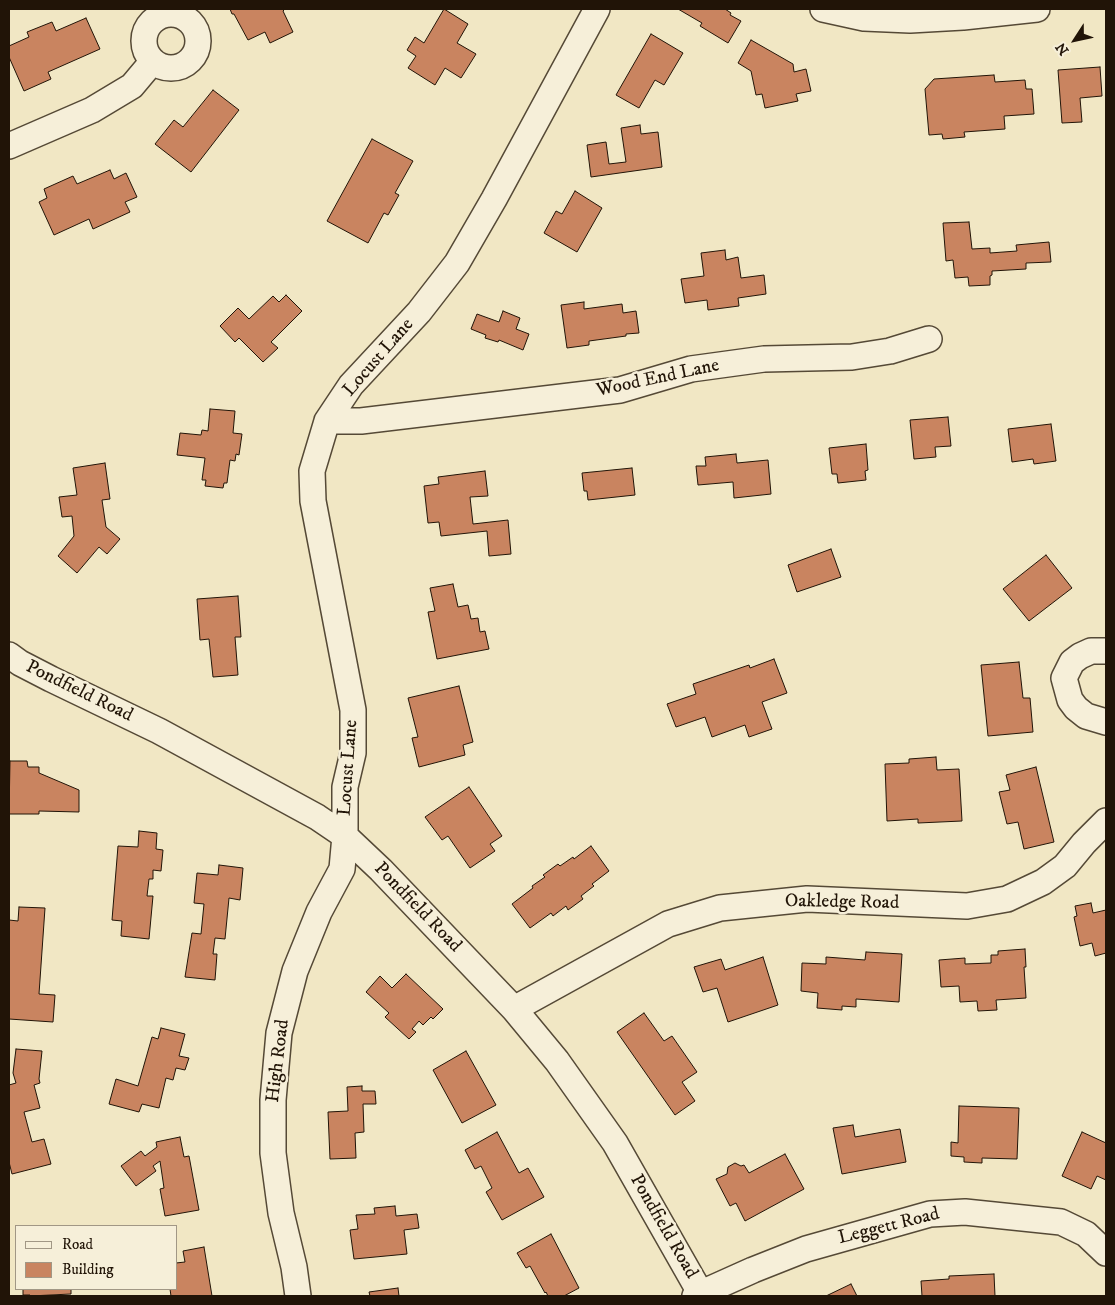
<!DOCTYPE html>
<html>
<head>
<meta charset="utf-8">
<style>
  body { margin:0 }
  #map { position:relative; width:1115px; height:1305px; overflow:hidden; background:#f1e7c4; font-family:"IM FELL DW Pica",serif }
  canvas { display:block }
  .frame { position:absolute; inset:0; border:10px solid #211407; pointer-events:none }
  .legend { position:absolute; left:15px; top:1225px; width:162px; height:65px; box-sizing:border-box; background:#f6efd9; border:1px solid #a19785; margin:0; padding:6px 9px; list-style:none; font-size:15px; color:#211407 }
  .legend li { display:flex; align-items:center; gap:10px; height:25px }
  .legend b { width:25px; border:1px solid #a19785 }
  .north { position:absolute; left:1050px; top:15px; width:50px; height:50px; -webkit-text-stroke:4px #f6efd9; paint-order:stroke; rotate:235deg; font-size:14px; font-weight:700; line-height:20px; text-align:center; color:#211407 }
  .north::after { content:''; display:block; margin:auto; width:18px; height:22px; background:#211407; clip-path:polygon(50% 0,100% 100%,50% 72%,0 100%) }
</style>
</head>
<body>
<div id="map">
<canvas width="1115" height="1305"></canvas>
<div class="frame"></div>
<ul class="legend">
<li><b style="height:6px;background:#f6efd9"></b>Road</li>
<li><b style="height:14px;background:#c98460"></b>Building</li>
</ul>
<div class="north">N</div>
</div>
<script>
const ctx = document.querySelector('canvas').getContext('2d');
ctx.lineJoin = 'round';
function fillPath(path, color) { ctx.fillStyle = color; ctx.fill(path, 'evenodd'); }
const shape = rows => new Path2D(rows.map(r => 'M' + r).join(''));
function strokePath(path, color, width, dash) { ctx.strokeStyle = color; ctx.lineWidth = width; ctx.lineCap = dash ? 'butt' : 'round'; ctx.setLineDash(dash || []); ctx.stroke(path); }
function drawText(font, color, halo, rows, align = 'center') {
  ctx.font = font + ' "IM FELL DW Pica",serif'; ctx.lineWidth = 5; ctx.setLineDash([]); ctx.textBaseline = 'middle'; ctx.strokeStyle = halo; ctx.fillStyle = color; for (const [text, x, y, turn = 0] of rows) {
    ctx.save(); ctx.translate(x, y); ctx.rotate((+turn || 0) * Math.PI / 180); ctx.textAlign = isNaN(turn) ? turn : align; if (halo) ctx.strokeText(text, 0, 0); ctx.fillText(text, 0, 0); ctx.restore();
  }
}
const building = shape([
  [230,9,285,9,283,11,293,32,270,43,265,32,248,40,234,14,232,14,230,9],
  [444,9,468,24,457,43,476,54,461,78,445,68,435,85,408,68,416,56,407,50,415,37,424,43,444,9],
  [678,9,725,9,731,13,730,15,741,21,728,43,700,26,702,23,678,9],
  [86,18,100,49,48,72,51,79,24,91,9,57,9,46,29,37,27,32,52,22,56,31,86,18],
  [651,34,683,53,664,85,655,80,639,108,616,95,651,34],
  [751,40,793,64,794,72,806,69,811,91,796,94,798,101,765,108,762,94,756,95,751,71,738,63,751,40],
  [1100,67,1102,96,1080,98,1082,122,1062,123,1058,70,1100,67],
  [994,75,995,82,1025,80,1026,89,1032,89,1034,114,1004,116,1005,129,964,132,965,137,943,139,942,134,929,135,925,89,934,79,994,75],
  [213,90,239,110,191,172,155,144,174,120,183,127,213,90],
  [640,125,641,134,658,132,662,167,591,177,587,145,606,142,609,164,626,162,621,128,640,125],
  [372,139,413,161,395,193,399,195,388,215,384,213,368,243,327,221,372,139],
  [110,170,114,179,126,173,137,197,125,202,130,212,93,229,89,219,54,235,39,202,47,198,44,189,73,176,77,184,110,170],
  [575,191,602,208,577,252,544,233,556,211,562,214,575,191],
  [969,222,972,249,990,248,990,253,1017,251,1016,245,1049,242,1051,262,1026,263,1026,269,992,271,992,275,990,276,990,285,969,286,968,277,955,278,953,260,946,261,943,223,969,222],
  [725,250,726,260,738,257,741,278,764,275,766,294,738,298,739,306,708,310,707,300,685,303,681,279,704,276,701,253,725,250],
  [286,295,302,311,271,342,278,348,263,362,239,338,235,342,220,326,238,308,249,319,273,296,279,302,286,295],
  [584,302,584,309,622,304,623,313,636,311,639,333,626,334,626,336,589,341,589,345,567,348,561,305,584,302],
  [503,311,520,318,516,329,529,334,523,350,499,340,498,342,485,338,486,335,471,329,477,314,499,322,503,311],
  [210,409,235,411,233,433,242,434,239,455,236,454,235,461,230,460,227,483,224,483,223,488,205,486,206,480,202,480,205,458,177,455,180,433,201,435,202,430,208,431,210,409],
  [948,417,951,446,935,447,936,457,914,459,910,420,948,417],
  [1051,424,1056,461,1034,464,1033,459,1012,462,1008,429,1051,424],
  [866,444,868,470,865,471,866,480,838,483,837,474,832,474,829,448,866,444],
  [736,454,737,463,768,460,771,494,734,498,733,482,698,485,696,466,706,466,705,457,736,454],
  [105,463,110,499,102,500,106,527,120,539,107,554,99,547,77,573,58,556,74,536,72,516,62,517,59,497,77,495,73,468,105,463],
  [632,468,635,495,588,500,587,491,584,491,582,473,632,468],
  [485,471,488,496,470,497,473,524,508,520,511,554,489,556,487,531,441,536,439,522,428,523,424,486,439,484,438,477,485,471],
  [831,549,841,577,797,592,788,565,831,549],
  [1046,555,1072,588,1029,621,1003,589,1046,555],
  [453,584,458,607,468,605,471,619,478,618,480,632,485,631,489,649,437,659,428,612,435,611,430,588,453,584],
  [238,596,241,637,235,637,238,675,213,677,209,639,200,640,197,599,238,596],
  [774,659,787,693,762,702,772,729,749,737,745,725,712,737,705,717,676,727,667,704,696,694,693,684,749,665,750,668,774,659],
  [1019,662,1023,698,1030,698,1033,732,988,736,981,665,1019,662],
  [459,686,473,742,463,745,465,755,419,767,412,738,418,737,408,698,459,686],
  [936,757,937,770,959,769,962,821,918,823,918,819,887,821,885,764,909,763,909,759,936,757],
  [10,761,27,761,28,767,39,767,39,773,79,790,79,812,39,811,39,814,9,814,10,761],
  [1036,767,1054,842,1024,849,1018,822,1007,824,999,792,1010,790,1006,775,1036,767],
  [469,787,502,836,490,844,495,851,470,868,448,836,442,840,425,817,469,787],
  [139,831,157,833,156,849,163,850,161,871,153,870,153,879,149,879,147,896,153,896,149,939,121,936,122,921,112,920,118,846,138,847,139,831],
  [591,846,609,871,592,884,594,886,581,896,583,899,568,910,566,906,553,916,551,913,530,928,512,904,533,888,532,886,545,877,543,875,558,864,560,866,573,857,574,859,591,846],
  [219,865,243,868,240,900,229,898,225,939,215,938,213,954,217,954,215,980,185,977,192,933,201,934,204,904,194,903,197,873,218,875,219,865],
  [1091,903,1093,913,1106,910,1106,906,1106,953,1095,956,1092,943,1080,946,1074,917,1077,916,1075,906,1091,903],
  [19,907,45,908,39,994,55,995,53,1022,9,1019,9,920,18,921,19,907],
  [1025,949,1026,967,1024,967,1026,998,996,1000,997,1010,978,1011,977,1001,960,1002,959,986,941,987,939,960,965,958,965,964,991,963,991,955,998,955,998,951,1025,949],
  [866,952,902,954,899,1002,856,999,856,1007,842,1006,842,1010,817,1008,818,993,801,991,802,963,826,964,826,957,865,960,866,952],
  [763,957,778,1005,728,1022,717,988,703,992,694,967,721,959,725,970,763,957],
  [406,974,443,1009,433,1019,431,1017,423,1025,419,1021,412,1029,416,1032,409,1039,385,1017,389,1013,366,992,380,976,392,988,406,974],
  [644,1013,664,1041,672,1036,697,1072,682,1082,695,1101,675,1115,617,1032,644,1013],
  [161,1028,185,1034,179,1056,189,1058,185,1070,176,1068,173,1080,166,1078,159,1108,142,1104,139,1112,109,1104,116,1079,138,1086,152,1037,158,1039,161,1028],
  [16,1049,42,1051,39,1079,40,1083,34,1085,40,1108,24,1112,32,1142,44,1139,51,1164,12,1174,9,1162,9,1085,16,1083,13,1073,16,1049],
  [466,1051,496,1105,462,1123,433,1070,466,1051],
  [362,1086,362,1091,375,1091,376,1104,363,1104,364,1132,355,1133,356,1158,330,1159,328,1112,348,1111,347,1087,362,1086],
  [959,1106,1019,1108,1017,1159,982,1158,982,1163,964,1162,964,1157,951,1156,951,1142,958,1143,959,1106],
  [853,1125,855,1137,900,1129,906,1162,842,1174,833,1128,853,1125],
  [497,1132,519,1173,528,1168,544,1197,502,1220,486,1192,492,1188,481,1166,475,1169,465,1150,497,1132],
  [1082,1132,1106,1143,1106,1180,1097,1176,1091,1189,1062,1176,1082,1132],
  [180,1137,184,1157,189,1156,199,1210,165,1216,160,1189,164,1188,160,1161,153,1166,156,1171,136,1186,121,1166,141,1151,145,1156,157,1147,156,1142,180,1137],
  [785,1154,804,1189,745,1221,736,1203,730,1206,716,1179,727,1174,728,1167,735,1163,741,1166,744,1165,749,1173,785,1154],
  [395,1206,396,1216,417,1214,419,1228,404,1230,407,1254,354,1259,350,1230,358,1229,356,1215,375,1214,374,1208,395,1206],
  [551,1234,579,1288,564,1296,548,1296,546,1292,545,1293,530,1266,526,1268,517,1253,551,1234],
  [204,1247,212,1296,171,1296,170,1289,176,1289,176,1263,185,1262,183,1251,204,1247],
  [994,1274,995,1296,922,1296,921,1281,949,1279,949,1276,994,1274],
  [851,1284,857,1296,826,1296,851,1284],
  [398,1288,399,1296,370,1296,369,1292,398,1288],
  [23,1289,71,1289,71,1294,30,1296,30,1295,23,1295,23,1289]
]);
const minor = shape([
  [823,9,864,18,910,20,963,17,1037,9],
  '144 41a27 27 0 1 1 54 0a27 27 0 1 1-54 0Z',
  [9,146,92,110,132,86,153,61],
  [327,421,361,421,620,390,691,369,764,359,852,357,890,351,929,339],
  [1106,651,1091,651,1080,656,1072,662,1064,678,1070,700,1076,708,1086,716,1106,722],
  [9,655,20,663,51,679,159,731,317,817,345,836,381,870,514,1009,557,1061,615,1143,702,1296],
  [514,1009,668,924,720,908,807,899,967,906,1007,899,1043,882,1065,866,1084,843,1106,821],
  [298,1296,294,1267,281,1213,273,1153,273,1100,279,1033,295,971,319,912,342,869,345,836,345,787,353,753,353,710,313,501,312,471,327,421,351,385,419,312,457,263,494,199,597,9],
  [695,1296,753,1270,806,1249,930,1214,965,1212,1061,1222,1086,1234,1106,1253]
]);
const streetNames = [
  ["Locust Lane",379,358,-49],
  ["Wood End Lane",658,379,-12],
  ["Pondfield Road",79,692,26],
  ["Locust Lane",349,768,-86],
  ["Oakledge Road",842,903,1],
  ["Pondfield Road",417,908,46],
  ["High Road",279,1061,-83],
  ["Pondfield Road",663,1227,60],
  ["Leggett Road",889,1227,-14]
];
fillPath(building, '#c98460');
strokePath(building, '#211407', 1);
strokePath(minor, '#554936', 28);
strokePath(minor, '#f6efd9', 25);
drawText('19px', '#211407', '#f6efd9', streetNames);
</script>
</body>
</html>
